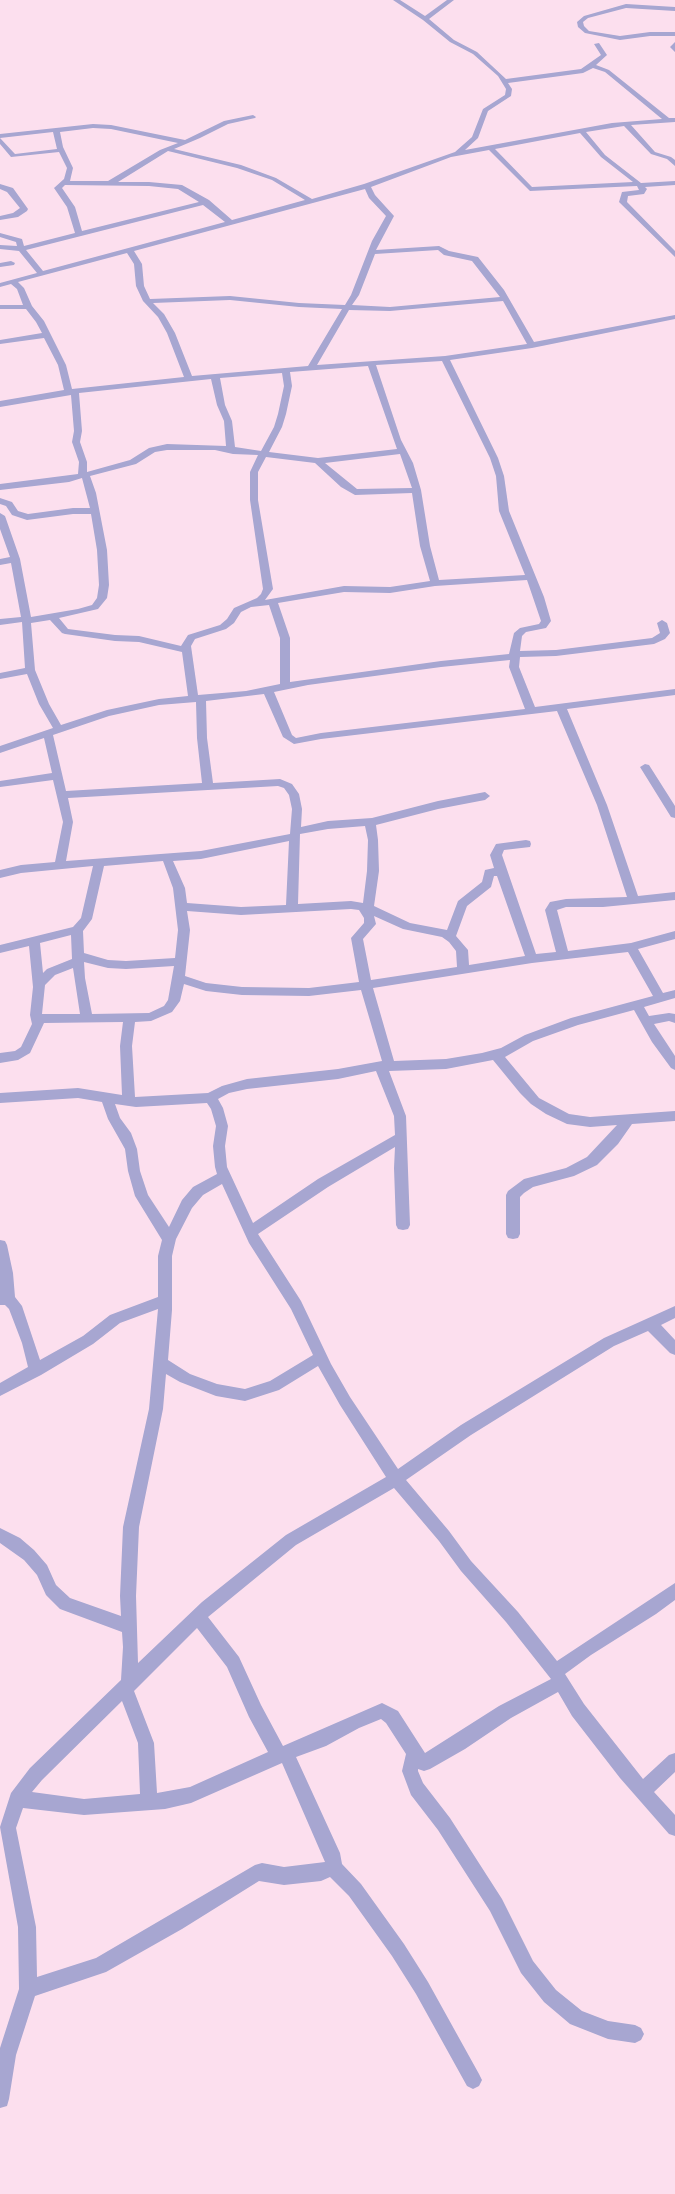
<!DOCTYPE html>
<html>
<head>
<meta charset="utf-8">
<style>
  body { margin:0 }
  canvas { display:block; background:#fcdfee }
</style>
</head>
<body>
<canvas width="675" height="2194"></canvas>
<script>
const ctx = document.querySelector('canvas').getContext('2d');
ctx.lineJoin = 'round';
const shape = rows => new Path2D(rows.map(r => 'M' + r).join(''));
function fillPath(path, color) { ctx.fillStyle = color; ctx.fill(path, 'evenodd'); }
const minor = shape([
  [393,0,400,0,425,16,447,0,454,0,429,19,454,40,477,52,506,79,581,69,601,55,594,44,599,43,607,55,596,65,609,70,669,118,675,118,675,122,631,125,655,152,671,157,675,160,675,166,667,159,651,154,624,126,586,132,605,155,641,183,675,181,675,185,645,187,647,189,644,194,628,196,627,202,675,251,675,257,619,202,622,192,639,190,637,186,530,191,489,150,451,157,371,187,375,195,394,216,376,250,439,246,449,251,478,257,504,290,534,342,675,315,675,319,532,348,450,360,498,458,504,476,509,511,544,597,551,621,546,628,526,632,522,636,520,651,556,650,652,638,660,633,657,623,662,620,667,623,670,633,665,639,654,644,556,656,520,657,519,667,535,707,675,689,675,695,567,709,607,805,638,896,675,892,675,900,603,907,566,907,557,910,568,951,631,943,675,931,675,939,638,949,663,993,675,990,675,998,644,1007,649,1016,669,1013,675,1014,675,1023,669,1021,654,1024,675,1056,675,1070,671,1068,652,1042,634,1010,578,1025,533,1041,505,1057,539,1098,569,1114,590,1117,675,1111,675,1121,632,1124,618,1144,597,1165,574,1176,533,1187,524,1193,520,1197,520,1234,518,1238,513,1239,508,1238,506,1234,506,1195,508,1191,524,1179,566,1168,587,1157,617,1125,590,1127,567,1124,546,1114,531,1104,520,1093,493,1060,446,1069,389,1071,406,1116,410,1225,408,1229,403,1230,398,1229,396,1225,394,1168,395,1147,328,1187,258,1234,301,1301,331,1364,350,1397,398,1469,461,1425,604,1338,675,1306,675,1318,661,1325,675,1340,675,1355,670,1353,648,1331,614,1346,471,1435,406,1480,449,1531,471,1561,518,1612,557,1661,675,1583,675,1600,656,1614,591,1655,565,1674,584,1704,643,1779,669,1755,675,1753,675,1772,654,1792,675,1815,675,1836,669,1834,620,1778,572,1716,558,1692,511,1718,465,1749,430,1769,424,1771,418,1769,418,1771,423,1783,450,1818,502,1899,533,1961,556,1990,582,2011,608,2021,635,2025,641,2028,644,2034,641,2040,635,2043,608,2039,570,2024,544,2002,521,1973,490,1911,438,1830,411,1795,402,1771,406,1754,386,1723,381,1719,359,1728,326,1746,296,1757,340,1853,342,1864,361,1884,404,1944,428,1982,479,2074,482,2080,479,2086,473,2089,467,2086,416,1994,392,1956,349,1896,330,1877,321,1881,284,1885,259,1881,182,1929,106,1972,35,1996,16,2055,9,2099,7,2106,0,2108,0,2048,19,1989,18,1927,0,1827,11,1793,30,1768,121,1680,123,1647,122,1632,60,1609,46,1595,37,1575,24,1560,0,1543,0,1528,20,1538,34,1550,47,1565,56,1585,70,1598,121,1616,120,1596,123,1527,149,1409,158,1309,120,1323,93,1344,41,1375,0,1396,0,1383,28,1367,22,1343,9,1309,5,1305,0,1305,0,1240,5,1241,7,1245,13,1273,15,1297,22,1306,40,1360,83,1336,110,1315,158,1297,158,1256,162,1240,135,1196,128,1171,125,1149,108,1119,102,1102,78,1098,0,1103,0,1093,78,1088,122,1095,120,1046,123,1022,44,1023,30,1053,18,1060,0,1063,0,1053,15,1051,21,1047,32,1024,30,1015,33,987,29,946,0,953,0,945,73,927,81,918,93,866,21,873,0,878,0,870,21,865,55,862,63,822,53,780,0,787,0,781,52,773,44,738,0,753,0,746,53,728,39,704,27,674,0,679,0,673,25,668,22,622,0,625,0,619,21,617,11,563,0,565,0,559,10,557,0,529,0,513,5,516,20,559,31,617,78,609,92,605,97,598,99,585,97,550,91,514,73,514,27,520,12,515,6,506,0,504,0,498,12,502,18,511,28,514,73,508,90,508,82,478,69,482,0,490,0,484,78,474,79,462,72,442,74,431,71,395,0,407,0,401,64,390,58,365,44,338,0,344,0,340,42,333,36,322,26,309,0,309,0,305,23,305,17,289,11,284,0,287,0,283,37,273,19,251,0,249,0,245,17,246,16,242,0,237,0,233,22,239,24,246,75,233,67,207,54,188,64,179,67,168,59,152,11,157,0,144,0,134,93,124,111,125,185,140,224,121,253,115,256,117,255,118,228,124,200,138,174,149,241,165,276,178,312,199,364,184,455,152,472,137,483,109,505,95,506,89,498,76,473,54,450,42,423,20,393,0],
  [593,68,605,72,662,119,612,123,465,150,478,138,488,111,511,96,512,89,508,83,583,73,593,68],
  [93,128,111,129,178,143,160,150,108,181,70,181,73,168,63,147,60,132,93,128],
  [53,132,57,149,15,154,0,138,53,132],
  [580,133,601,157,633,182,532,187,495,149,580,133],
  [168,151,237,168,272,180,305,200,232,220,209,200,182,185,149,182,118,182,168,151],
  [65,185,149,186,178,189,199,202,82,231,75,207,62,188,65,185],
  [365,189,369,198,386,216,372,241,351,295,345,305,299,303,230,296,150,299,144,286,142,264,134,251,365,189],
  [203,205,225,222,43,271,26,250,203,205],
  [438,250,444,255,472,261,500,297,390,307,352,305,359,295,375,254,438,250],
  [127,253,134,264,136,286,143,301,158,317,167,333,184,377,72,389,66,365,44,321,32,306,24,288,18,282,127,253],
  [230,300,299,307,342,309,308,366,192,376,175,333,164,314,153,303,230,300],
  [503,301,527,344,445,356,317,365,349,310,390,311,503,301],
  [442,361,490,458,496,476,499,511,525,575,439,580,430,546,421,490,413,463,401,440,376,365,442,361],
  [368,366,397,449,318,458,269,452,282,427,286,414,292,386,290,372,368,366],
  [282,373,284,386,278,414,274,427,261,451,235,447,232,421,225,405,220,378,282,373],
  [211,379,217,405,224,421,226,446,167,444,149,448,130,460,87,472,87,462,80,442,82,431,79,393,211,379],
  [167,450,215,450,233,454,258,455,250,472,250,500,263,589,261,594,257,598,234,608,227,619,220,625,188,635,181,646,139,636,115,635,68,629,59,618,98,609,107,598,109,585,107,550,96,493,90,476,136,464,155,452,167,450],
  [400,454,412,488,357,489,325,463,400,454],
  [266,457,315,463,341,487,355,495,412,493,420,546,430,581,390,587,344,586,265,600,273,589,258,500,258,472,266,457],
  [527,580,541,621,539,624,520,628,514,633,509,654,441,661,290,682,290,638,278,603,344,592,390,593,435,586,527,580],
  [269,605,280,638,280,684,246,691,198,695,191,646,195,639,226,629,234,623,241,612,251,607,269,605],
  [50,620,62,633,65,634,115,641,139,642,182,652,188,696,159,699,107,710,61,725,49,704,35,670,31,623,50,620],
  [510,660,509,667,525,709,321,733,296,738,292,735,274,692,308,685,441,667,510,660],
  [264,694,283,737,294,744,321,739,557,711,597,805,627,897,566,899,550,902,545,910,556,952,536,954,502,855,504,850,530,847,531,844,530,841,526,840,496,844,490,855,494,868,485,870,482,882,458,901,447,930,410,923,374,906,379,871,378,840,376,825,438,809,485,800,490,796,485,792,438,801,372,818,328,821,301,827,302,809,299,794,292,784,280,779,213,783,207,738,206,701,264,694],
  [196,702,197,738,202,783,66,791,53,735,109,716,159,705,196,702],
  [278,786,284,788,289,795,292,809,290,834,201,851,66,861,73,822,68,798,278,786],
  [365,826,368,840,367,871,363,903,351,901,298,904,300,834,328,829,365,826],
  [289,841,286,905,241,907,187,903,185,888,173,861,201,859,289,841],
  [163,861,173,888,178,930,175,958,126,961,108,960,84,953,83,931,92,919,104,866,163,861],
  [494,876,497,876,525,956,469,965,468,950,456,936,467,906,491,887,494,876],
  [351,909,359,910,364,918,364,923,351,938,359,982,309,988,242,987,206,983,185,976,190,930,187,911,241,915,351,909],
  [374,916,403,929,442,937,449,942,456,951,457,967,371,980,363,939,376,924,374,916],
  [71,935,72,959,47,969,43,973,40,943,71,935],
  [628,952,653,996,571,1018,525,1035,501,1048,482,1053,446,1059,394,1061,373,988,532,963,628,952],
  [84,962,108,968,126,969,174,966,168,1000,164,1006,149,1013,92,1014,85,978,84,962],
  [73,968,80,1014,42,1014,45,985,55,975,73,968],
  [184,984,206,991,242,995,309,996,361,990,382,1061,338,1069,247,1079,222,1086,208,1093,135,1097,132,1046,135,1022,151,1021,172,1012,180,1001,184,984],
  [376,1071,394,1116,395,1135,318,1179,253,1223,227,1167,225,1146,228,1126,223,1108,218,1099,229,1093,247,1089,338,1079,376,1071],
  [207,1103,211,1109,216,1126,213,1146,215,1167,217,1174,193,1187,182,1200,169,1227,148,1195,140,1171,137,1149,131,1133,120,1118,115,1104,136,1107,207,1103],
  [222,1184,249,1243,291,1309,313,1355,270,1381,245,1389,217,1384,190,1374,168,1360,172,1310,172,1256,176,1239,192,1208,203,1195,222,1184],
  [318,1366,340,1405,386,1477,286,1535,202,1602,138,1663,136,1596,139,1527,163,1409,166,1374,180,1382,216,1396,245,1401,279,1390,318,1366],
  [394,1488,439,1541,461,1571,506,1622,551,1679,499,1706,425,1753,398,1711,382,1703,283,1746,261,1705,239,1657,208,1617,296,1545,394,1488],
  [197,1628,227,1667,249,1717,268,1752,190,1787,157,1793,154,1743,134,1691,197,1628],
  [122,1701,138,1743,140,1794,84,1799,32,1792,42,1780,122,1701],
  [282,1763,325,1862,284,1867,262,1863,255,1865,96,1958,37,1977,36,1927,16,1828,23,1808,84,1815,165,1809,191,1803,282,1763],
  [626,4,675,7,675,11,626,8,588,18,583,22,584,26,589,31,620,36,650,32,675,32,675,36,650,36,620,40,585,33,578,27,577,22,584,16,626,4],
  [675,42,675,52,670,47,675,42],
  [0,184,13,188,28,209,27,211,18,217,0,220,0,216,13,213,20,208,7,192,0,189,0,184],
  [11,261,15,263,14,265,0,267,0,263,11,261],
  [645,764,649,765,675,806,675,818,671,817,640,767,645,764]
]);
fillPath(minor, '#a7a6d1');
</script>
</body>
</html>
